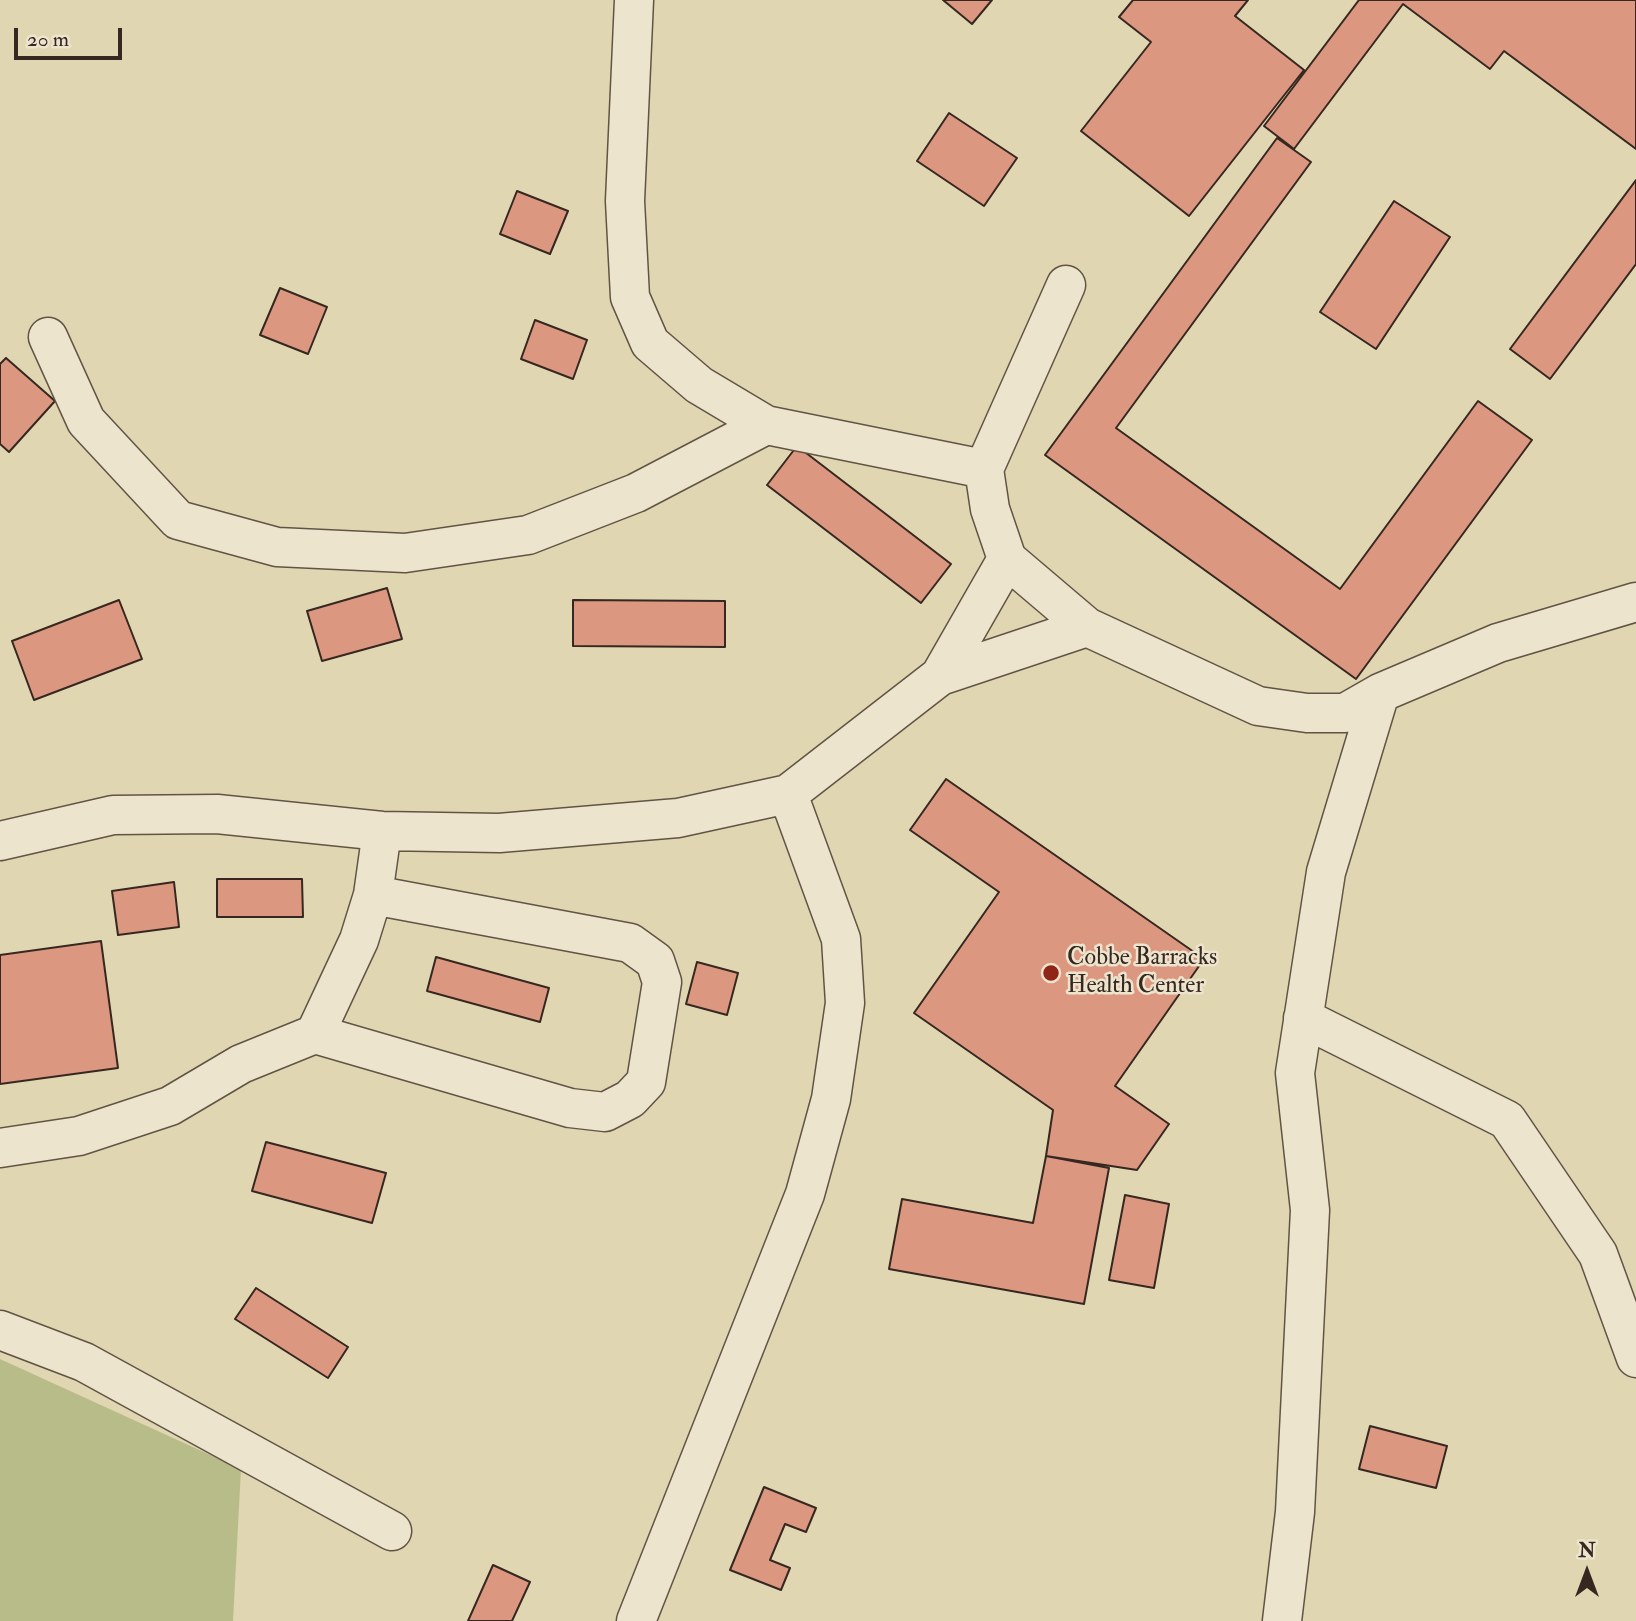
<!DOCTYPE html>
<html>
<head>
<meta charset="utf-8">
<style>
  body { margin:0 }
  #map { position:relative; width:1636px; height:1621px; overflow:hidden; background:#e1d6b2; font-family:"IM FELL Double Pica",serif }
  canvas { display:block }
  .north { position:absolute; left:1552px; top:1537px; width:70px; height:70px; -webkit-text-stroke:5px #ece4cd; paint-order:stroke; rotate:0deg; font-size:19px; font-weight:700; line-height:28px; text-align:center; color:#362821 }
  .north::after { content:''; display:block; margin:auto; width:24px; height:32px; background:#362821; clip-path:polygon(50% 0,100% 100%,50% 72%,0 100%) }
  .scale { position:absolute; left:14px; top:28px; width:108px; height:32px; box-sizing:border-box; border:4px solid #362821; border-top:0; padding-left:9px; font-size:21px; line-height:24px; white-space:nowrap; color:#362821; -webkit-text-stroke:5px #ece4cd; paint-order:stroke }
</style>
</head>
<body>
<div id="map">
<canvas width="1636" height="1621"></canvas>
<div class="north">N</div>
<div class="scale">20 m</div>
</div>
<script>
const ctx = document.querySelector('canvas').getContext('2d');
ctx.lineJoin = 'round';
function fillPath(path, color) { ctx.fillStyle = color; ctx.fill(path, 'evenodd'); }
const shape = rows => new Path2D(rows.map(r => 'M' + r).join(''));
function strokePath(path, color, width, dash) { ctx.strokeStyle = color; ctx.lineWidth = width; ctx.lineCap = dash ? 'butt' : 'round'; ctx.setLineDash(dash || []); ctx.stroke(path); }
function drawText(font, color, halo, rows, align = 'center') {
  ctx.font = font + ' "IM FELL Double Pica",serif'; ctx.lineWidth = 5; ctx.setLineDash([]); ctx.textBaseline = 'middle'; ctx.strokeStyle = halo; ctx.fillStyle = color; for (const [text, x, y, turn = 0] of rows) {
    ctx.save(); ctx.translate(x, y); ctx.rotate((+turn || 0) * Math.PI / 180); ctx.textAlign = isNaN(turn) ? turn : align; if (halo) ctx.strokeText(text, 0, 0); ctx.fillText(text, 0, 0); ctx.restore();
  }
}
const green = shape([
  [0,1359,241,1469,233,1621,0,1621]
]);
const building = shape([
  [943,0,992,0,972,24,943,0],
  [1133,0,1248,0,1235,16,1304,70,1189,216,1081,131,1151,42,1119,17,1133,0],
  [1359,0,1636,0,1636,149,1504,51,1490,69,1403,4,1294,149,1264,126,1359,0],
  [949,113,1017,158,984,206,917,161,949,113],
  [1277,138,1311,162,1116,428,1340,589,1478,401,1532,440,1356,679,1045,455,1277,138],
  [1636,180,1636,264,1550,379,1510,349,1636,180],
  [517,191,568,211,550,254,500,234,517,191],
  [1394,201,1450,237,1376,349,1320,312,1394,201],
  [280,288,327,307,308,354,260,335,280,288],
  [535,320,587,340,573,379,521,359,535,320],
  [6,358,55,401,9,452,0,444,0,364,6,358],
  [797,446,951,564,921,603,767,485,797,446],
  [387,588,402,639,322,661,307,611,387,588],
  [119,600,142,659,34,700,12,641,119,600],
  [573,600,725,601,725,647,573,646,573,600],
  [946,779,1204,959,1115,1086,1169,1124,1137,1170,1046,1156,1053,1110,914,1013,999,892,910,830,946,779],
  [217,879,302,879,303,917,217,917,217,879],
  [174,882,179,927,118,935,112,891,174,882],
  [101,941,118,1068,0,1084,0,955,101,941],
  [436,957,549,988,540,1022,427,991,436,957],
  [697,962,738,973,727,1015,686,1004,697,962],
  [266,1142,386,1173,372,1223,252,1191,266,1142],
  [1046,1156,1109,1168,1084,1304,889,1269,902,1199,1033,1223,1046,1156],
  [1125,1195,1169,1204,1154,1288,1109,1280,1125,1195],
  [256,1288,348,1347,328,1378,235,1319,256,1288],
  [1370,1426,1447,1446,1436,1488,1359,1469,1370,1426],
  [764,1487,816,1508,806,1532,785,1524,770,1560,790,1568,781,1590,730,1570,764,1487],
  [493,1565,530,1582,512,1621,468,1621,493,1565]
]);
const minor = shape([
  [634,0,625,201,630,297,650,343,699,385,766,425,984,469],
  [1066,285,984,469,990,509,1007,559,1087,627,1258,706,1307,713,1345,713,1380,693,1498,643,1636,602],
  [48,337,86,421,178,520,277,547,405,553,528,535,636,493,766,425],
  [940,676,1007,559],
  [0,841,113,815,217,814,382,831,499,833,678,818,788,794,940,676,1087,627],
  [1303,1018,1507,1120,1598,1254,1636,1358],
  [315,1034,570,1108,605,1112,630,1099,646,1082,662,982,655,961,630,943,373,895],
  [0,1148,79,1136,170,1106,241,1064,315,1034,359,940,373,895,382,831],
  [0,1330,84,1362,392,1531],
  [636,1621,805,1194,831,1099,845,1003,841,939,788,794],
  [1282,1621,1295,1512,1310,1210,1295,1073,1326,872,1380,693]
]);
const markers = [
  [1051,973,9,"#8f2418"]
];
const poiNames = [
  ["Cobbe Barracks",1067,959],
  ["Health Center",1067,987]
];
fillPath(green, '#b8bc89');
fillPath(building, '#dc9780');
strokePath(building, '#362821', 2);
strokePath(minor, '#615445', 41);
strokePath(minor, '#ece4cd', 38);
for (const [x, y, r, color] of markers) { const dot = new Path2D(); dot.arc(x, y, r, 0, 2 * Math.PI); ctx.fillStyle = color; ctx.fill(dot); strokePath(dot, '#ece4cd', 2.5); }
drawText('24px', '#362821', '#ece4cd', poiNames, 'left');
</script>
</body>
</html>
